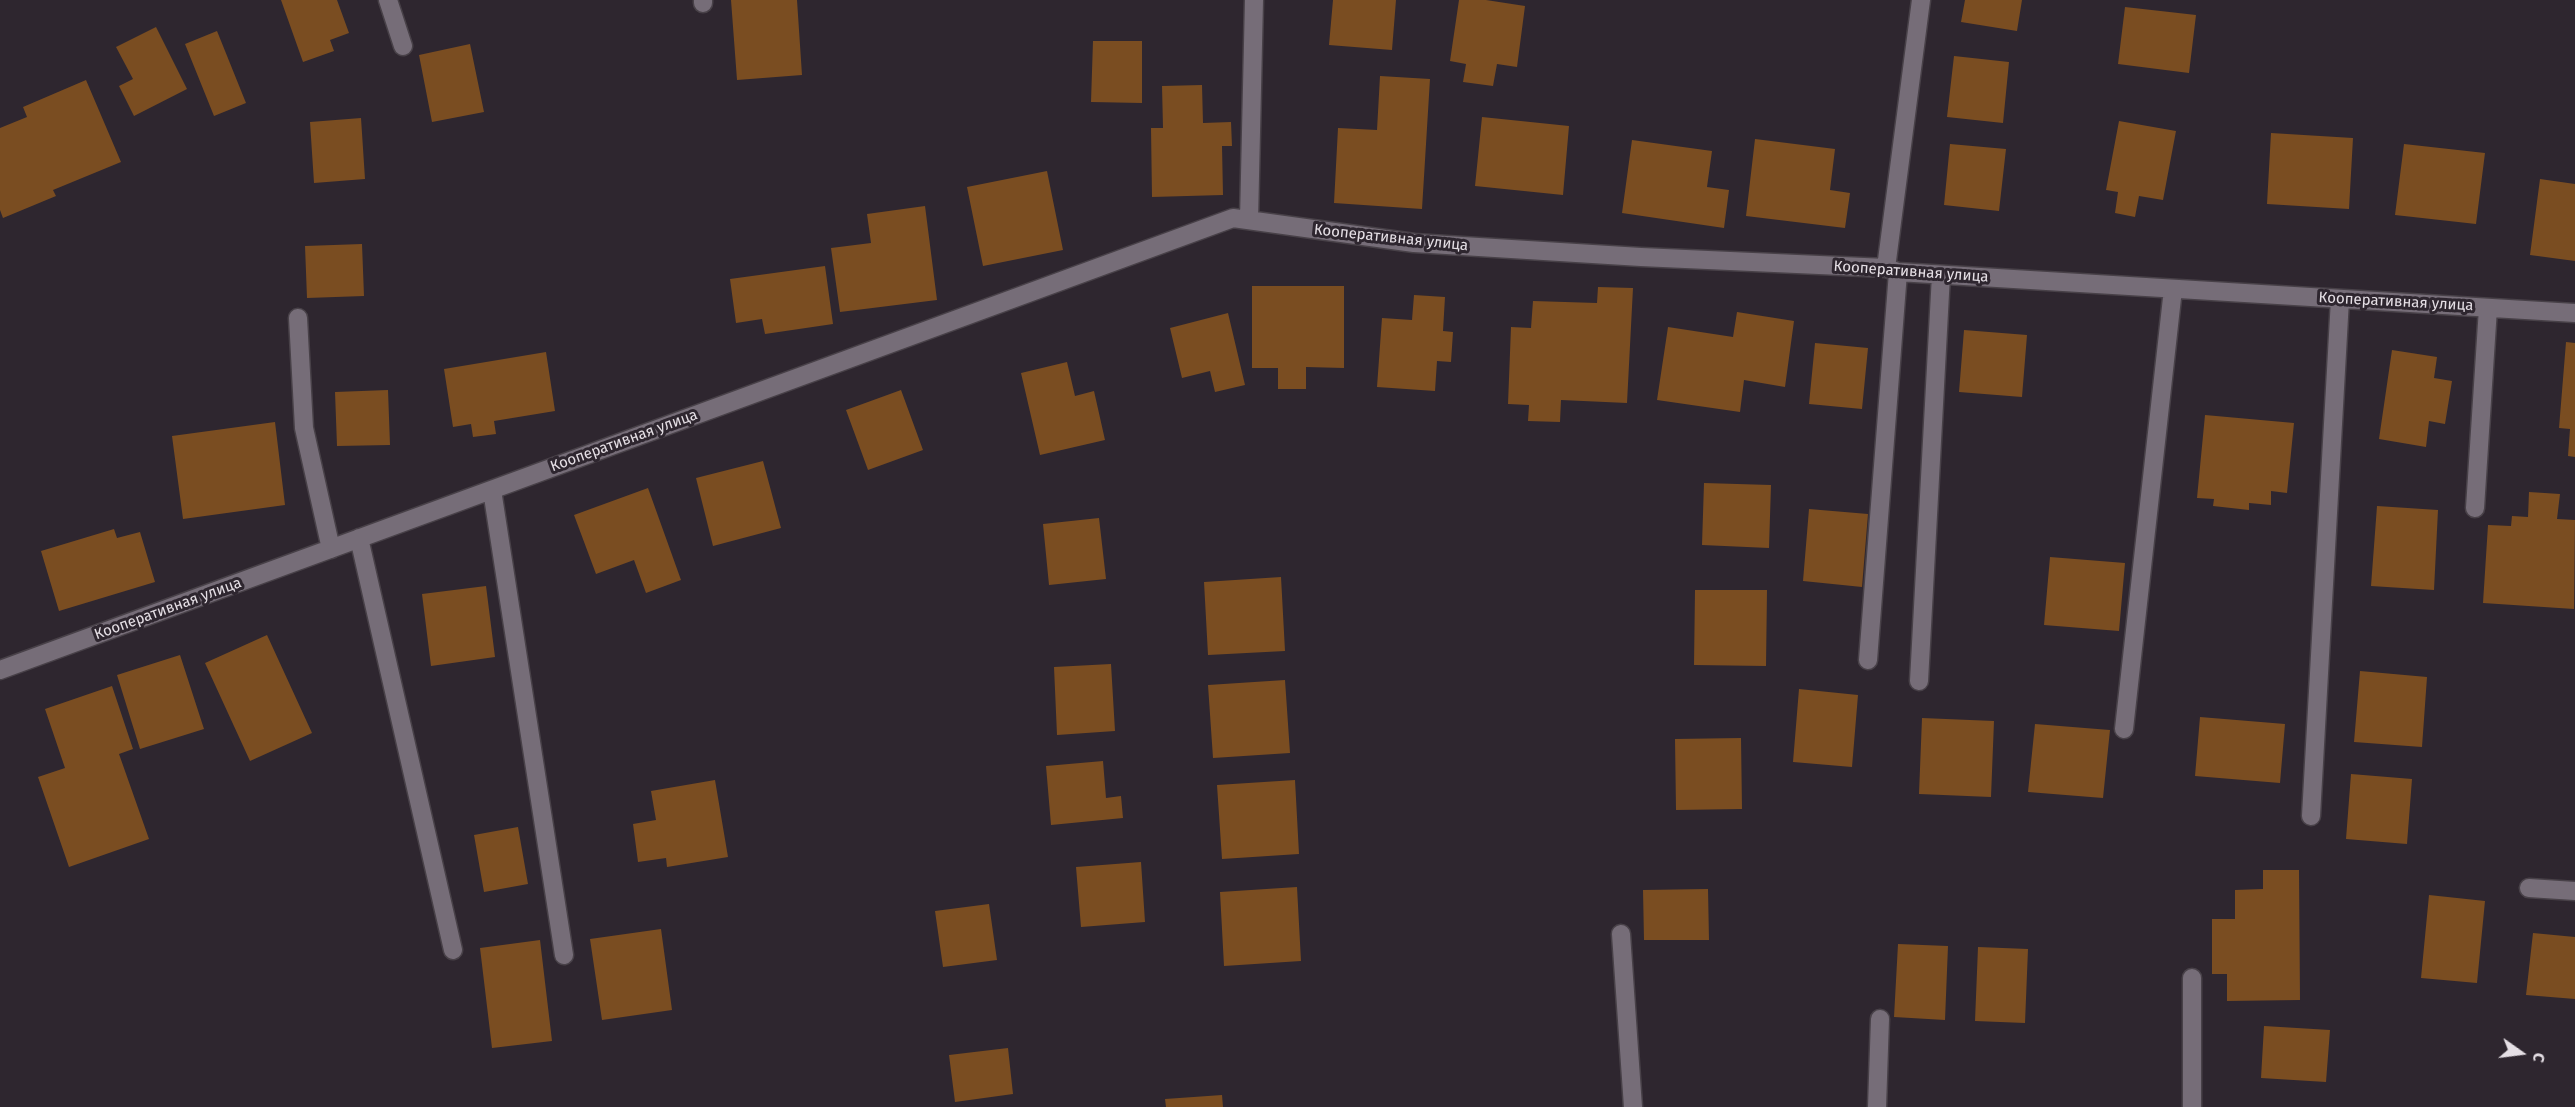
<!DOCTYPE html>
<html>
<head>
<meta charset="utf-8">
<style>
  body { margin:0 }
  #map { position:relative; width:2575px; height:1107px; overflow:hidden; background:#2e262f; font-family:"Fira Sans",sans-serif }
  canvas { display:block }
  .north { position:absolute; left:2491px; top:1023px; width:60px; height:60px; -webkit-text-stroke:4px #2e262f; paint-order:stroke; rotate:104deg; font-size:16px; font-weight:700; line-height:24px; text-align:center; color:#e5dfe5 }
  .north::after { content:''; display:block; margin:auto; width:21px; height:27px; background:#e5dfe5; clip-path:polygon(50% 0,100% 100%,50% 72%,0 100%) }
</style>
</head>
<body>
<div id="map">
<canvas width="2575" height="1107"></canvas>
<div class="north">С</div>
</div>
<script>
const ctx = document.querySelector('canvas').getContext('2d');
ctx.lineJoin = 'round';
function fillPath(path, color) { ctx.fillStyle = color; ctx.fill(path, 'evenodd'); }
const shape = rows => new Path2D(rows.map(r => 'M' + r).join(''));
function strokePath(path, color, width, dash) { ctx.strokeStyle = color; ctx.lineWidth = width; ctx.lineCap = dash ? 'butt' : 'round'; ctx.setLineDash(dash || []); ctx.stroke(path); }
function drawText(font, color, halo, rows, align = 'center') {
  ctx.font = font + ' "Fira Sans",sans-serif'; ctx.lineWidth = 6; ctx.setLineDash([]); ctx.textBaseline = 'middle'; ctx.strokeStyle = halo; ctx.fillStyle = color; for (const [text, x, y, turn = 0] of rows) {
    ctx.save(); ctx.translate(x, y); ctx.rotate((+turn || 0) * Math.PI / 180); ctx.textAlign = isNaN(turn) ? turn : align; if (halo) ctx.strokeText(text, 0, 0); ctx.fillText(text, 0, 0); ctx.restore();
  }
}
const building = shape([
  [281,0,337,0,349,33,330,40,334,51,303,62],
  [731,0,797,0,802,75,737,80],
  [1333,0,1396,0,1392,50,1329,45],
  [1459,0,1486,0,1525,6,1517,67,1497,64,1493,86,1463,82,1466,64,1450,61],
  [1965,0,2022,0,2017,31,1961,22],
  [2125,7,2196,15,2189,73,2118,64],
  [156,27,187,89,134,116,119,86,133,79,116,47],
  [217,31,246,103,214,116,185,44],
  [1093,41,1142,41,1142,103,1091,102],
  [470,44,484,112,432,122,419,55],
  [1954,56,2009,62,2003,123,1947,117],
  [1380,76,1430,79,1422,209,1334,203,1338,128,1377,130],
  [86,80,121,162,53,190,56,196,3,218,0,210,0,128,27,117,23,107],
  [1202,85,1203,123,1231,122,1232,146,1222,146,1223,195,1152,197,1151,128,1163,128,1162,86],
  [1482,117,1569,126,1563,195,1475,186],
  [361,118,365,179,314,183,310,122],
  [2119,121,2176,131,2163,200,2139,196,2135,217,2115,213,2118,192,2106,190],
  [2271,133,2353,138,2349,209,2267,204],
  [1755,139,1835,149,1830,190,1850,193,1845,228,1746,216],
  [1632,140,1712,151,1707,187,1729,190,1724,228,1622,213],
  [1950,144,2006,149,1999,211,1944,205],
  [2404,144,2485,153,2476,224,2395,215],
  [1047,171,1063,250,983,266,967,187],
  [2540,179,2575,184,2575,261,2530,255],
  [925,206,937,300,840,312,831,248,871,243,867,214],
  [362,244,364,296,307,298,305,246],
  [825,266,833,324,765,334,762,319,736,323,730,279],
  [1252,286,1344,286,1344,368,1306,367,1306,389,1278,389,1278,368,1252,368],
  [1598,287,1633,288,1627,403,1561,400,1560,422,1528,421,1529,405,1508,404,1511,327,1531,328,1533,301,1597,303],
  [1414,295,1445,297,1443,331,1453,332,1451,362,1437,361,1435,391,1377,387,1382,318,1412,320],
  [1737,312,1794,321,1785,387,1744,380,1740,412,1657,400,1668,327,1733,337],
  [1228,313,1245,385,1215,392,1210,371,1182,378,1170,328],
  [1964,330,2027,335,2022,397,1959,392],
  [2566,342,2575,343,2575,457,2568,456,2570,429,2559,428],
  [1815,343,1868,348,1862,409,1809,404],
  [2392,350,2437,357,2434,378,2452,381,2445,424,2429,421,2426,447,2379,439],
  [546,352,555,411,494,421,496,434,473,437,471,424,453,427,444,369],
  [1067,362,1075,396,1094,391,1105,440,1040,455,1021,373],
  [388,390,390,445,337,446,335,392],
  [901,390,923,450,868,470,846,410],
  [2205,415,2294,423,2287,493,2271,491,2271,505,2249,503,2249,510,2213,506,2214,499,2197,498],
  [275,422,285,505,183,519,172,436],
  [763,461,781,528,713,546,696,478],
  [1704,483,1771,485,1769,548,1702,545],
  [648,488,681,580,646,593,634,560,596,574,574,515],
  [2529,492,2560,494,2557,519,2575,520,2574,609,2483,603,2488,525,2511,526,2512,516,2528,517],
  [2377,506,2438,510,2434,590,2371,586],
  [1809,509,1868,514,1862,587,1803,581],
  [1099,518,1106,579,1049,585,1043,524],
  [114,529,117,538,140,532,155,582,59,611,41,551],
  [2050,557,2125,563,2119,631,2044,625],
  [1281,577,1285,651,1208,655,1204,582],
  [486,586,495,657,431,666,422,594],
  [1695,590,1767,590,1766,666,1694,665],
  [267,635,312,733,250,761,205,663],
  [180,655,204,729,140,749,117,675],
  [1111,664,1115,731,1057,735,1054,667],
  [2360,671,2427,677,2422,747,2354,742],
  [1285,680,1290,753,1213,758,1208,685],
  [112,686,133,749,119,754,149,839,69,867,38,777,65,768,45,709],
  [1799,689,1858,695,1852,767,1793,762],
  [2200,717,2285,724,2280,783,2195,776],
  [1922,718,1994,721,1991,797,1919,794],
  [2035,724,2110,730,2103,798,2028,792],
  [1741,738,1742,809,1676,810,1675,739],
  [1103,761,1106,798,1121,796,1123,818,1051,825,1046,766],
  [2351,774,2412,779,2407,844,2346,839],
  [715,780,728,857,667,867,666,858,638,862,633,824,656,820,651,791],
  [1295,780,1299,854,1222,859,1217,785],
  [518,827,528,884,484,892,474,835],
  [1141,862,1145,922,1081,927,1076,867],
  [2263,870,2299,870,2300,1000,2227,1001,2227,974,2212,974,2212,919,2235,919,2235,890,2263,889],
  [1297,887,1301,961,1224,966,1220,892],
  [1708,889,1709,940,1644,940,1643,890],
  [2429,895,2485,901,2477,983,2421,978],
  [989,904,997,960,943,967,935,911],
  [661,929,672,1010,602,1020,590,939],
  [2533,933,2575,937,2575,999,2526,995],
  [540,940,552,1041,492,1048,480,948],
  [1898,944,1948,946,1945,1020,1894,1017],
  [1978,947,2028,949,2025,1023,1975,1021],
  [2264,1026,2330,1030,2326,1082,2261,1078],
  [1008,1048,1013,1094,955,1102,949,1055],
  [1222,1095,1223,1107,1166,1107,1165,1099]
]);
const minor = shape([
  [388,0,403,46],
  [703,0,703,3],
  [1249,220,1254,0],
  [1886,268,1921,0],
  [298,318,304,428,331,549],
  [492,490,564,955],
  [2475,508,2488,308],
  [359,538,453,950],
  [1868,660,1898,272],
  [0,670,1233,218,1414,243,1641,257,1886,268,1898,272,2575,313],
  [1919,681,1941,275],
  [2124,729,2173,289],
  [2311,816,2340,299],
  [2529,888,2575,891],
  [1621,934,1633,1107],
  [1877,1107,1880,1019],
  [2192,1107,2192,978]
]);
const streetNames = [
  ["Кооперативная улица",1391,238,6],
  ["Кооперативная улица",1911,272,4],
  ["Кооперативная улица",2396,302,3],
  ["Кооперативная улица",624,441,-20],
  ["Кооперативная улица",168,609,-20]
];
fillPath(building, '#7a4d21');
strokePath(minor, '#484148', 21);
strokePath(minor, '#766d78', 18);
drawText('15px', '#e5dfe5', '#2e262f', streetNames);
</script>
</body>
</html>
